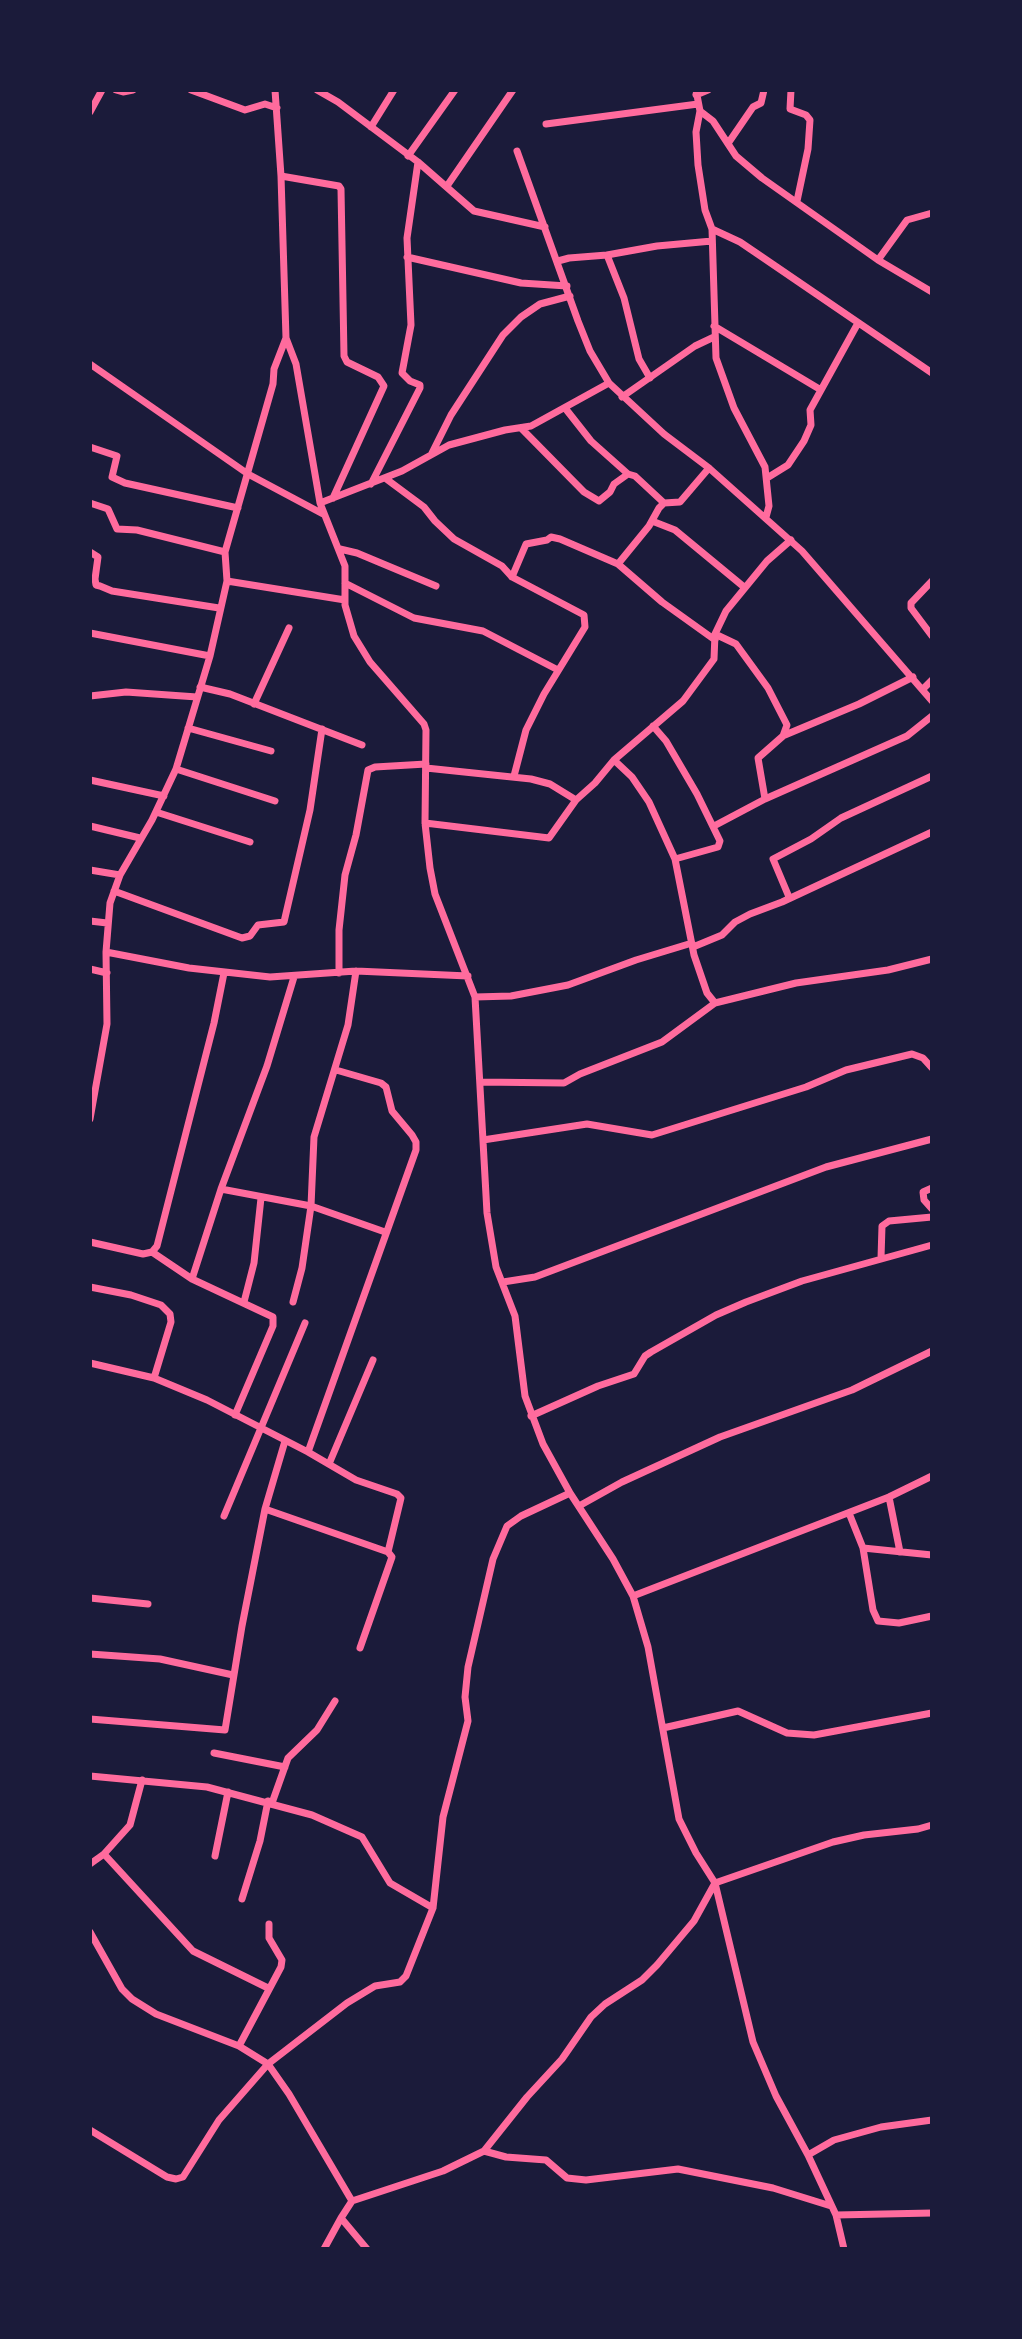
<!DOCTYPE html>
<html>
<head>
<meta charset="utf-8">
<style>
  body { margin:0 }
  #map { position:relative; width:1022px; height:2339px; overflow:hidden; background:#1b1b3a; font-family:"PT Serif",serif }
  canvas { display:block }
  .frame { position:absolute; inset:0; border:92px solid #1b1b3a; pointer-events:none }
</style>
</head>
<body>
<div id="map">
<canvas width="1022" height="2339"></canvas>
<div class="frame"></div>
</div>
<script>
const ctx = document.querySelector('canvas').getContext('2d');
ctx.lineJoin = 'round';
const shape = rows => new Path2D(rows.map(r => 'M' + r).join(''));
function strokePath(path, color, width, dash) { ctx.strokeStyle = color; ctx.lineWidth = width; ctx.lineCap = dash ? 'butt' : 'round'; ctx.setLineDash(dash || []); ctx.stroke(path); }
const minor = shape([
  [116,90,123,92,133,90],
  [191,90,245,110,265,104,277,108],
  [317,90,338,102,418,162,474,211,545,227],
  [696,90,700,111,696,132,698,165,705,210,712,229,716,358,734,408,765,467,769,506,766,517],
  [791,90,790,109,806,115,810,120,808,149,797,201],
  [696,95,708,90],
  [700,111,713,121,736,156,762,178,878,260,932,292],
  [90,112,102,90],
  [546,124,698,104],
  [371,127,394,90],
  [729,142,753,107,761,103,764,90],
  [517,151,578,321,590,351,609,383,664,434,709,468,802,551,932,701],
  [408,156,455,90],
  [281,176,339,186,341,189,344,356,347,362,378,377,384,386,333,498],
  [447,186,513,90],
  [712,229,740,242,765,259,932,373],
  [407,257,521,283,567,286],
  [878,260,907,220,932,213],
  [558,261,569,258,607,255],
  [714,326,821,390],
  [286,338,296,364,320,503,345,566,345,605,354,636,370,662,424,724,426,730,425,823,430,868,435,894,475,997,487,1213,496,1267,515,1316,525,1396,543,1444,570,1493,613,1559,633,1596,648,1647,679,1819,696,1853,715,1883,753,2042,776,2096,808,2155,836,2215,844,2249],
  [90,364,248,474,323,514],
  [650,378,639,359,624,298,607,255,657,246,712,241],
  [622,397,695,346,714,337],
  [565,408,591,441,628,474],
  [522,429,584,492,599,501,610,492,614,484,628,474,635,476,664,503],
  [90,447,117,456,112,477,125,483,238,508],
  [432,453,451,415,503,335,521,317,540,304,570,296],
  [385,478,424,507,435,521,454,539,502,566,512,577,584,615,585,627,544,694,526,730,514,776],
  [767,478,788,465,804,441,811,425,810,410,858,323],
  [371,484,420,388,420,385,410,381,402,373,411,325,407,238,418,162],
  [90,503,108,509,117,529,137,530,225,552],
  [320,503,402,471,449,445,505,430,531,426,609,383],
  [652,521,675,530,744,587],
  [340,549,357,553,436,586],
  [90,552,98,557,95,579,96,585,100,586,112,591,219,608],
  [618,564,649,526,659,508,664,503,680,502,709,468],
  [512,577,526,544,547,540,551,537,560,539,618,564,662,602,715,640],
  [227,581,345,600],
  [932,581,911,603,911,608,932,636],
  [345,583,414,618,483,631,558,670],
  [90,633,210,656],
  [715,634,736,644,768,688,787,725,783,736,758,758,765,799],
  [200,687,230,694,362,745],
  [923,689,932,680],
  [90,696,126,692,197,697],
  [254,704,289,628],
  [653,726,666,741,697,794,720,841,718,847,675,859],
  [188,728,271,751],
  [785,735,859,704,913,677],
  [614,760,632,777,649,802,675,859,694,955,707,993,715,1003,796,983,888,970,932,959],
  [426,768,531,779,550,784,576,800],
  [176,769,275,801],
  [90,780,164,796],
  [156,812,250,842],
  [425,823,549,838,576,800,595,783,614,760,683,701,714,659,715,634,726,611,767,561,791,540],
  [90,826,140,838],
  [714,826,765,799,907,736,932,716],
  [90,870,120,875],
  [114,891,242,938,250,936,258,925,284,922,310,810,322,729],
  [789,897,773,859,811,839,841,818,932,776],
  [90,921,107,923],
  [693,947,722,935,735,922,750,914,782,902,932,832],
  [106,952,189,968,270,977,356,971,468,976],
  [90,969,107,973],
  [356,971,348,1025,314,1137,311,1206,385,1232],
  [339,973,339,930,345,875,356,835,368,770,375,767,426,764],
  [475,997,511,996,568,985,636,960,692,943],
  [480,1082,564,1083,580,1074,662,1042,715,1003],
  [90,1119,107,1024,106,952,110,903,120,875,152,820,176,769,210,656,227,581,225,552,273,384,274,369,286,338,281,176,275,90],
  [483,1140,587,1124,652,1135,806,1087,846,1070,912,1054,923,1058,932,1068],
  [932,1188,923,1192,924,1200,932,1209],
  [90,1242,143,1254,152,1252,157,1246,214,1023,224,973],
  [152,1252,192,1279,273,1317,273,1326,235,1415],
  [881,1258,882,1226,889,1221,932,1217],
  [192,1279,221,1189],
  [503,1282,535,1277,826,1167,932,1139],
  [90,1287,131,1295,161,1305,170,1314,171,1322,154,1378],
  [244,1302,254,1263,261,1198],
  [293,1302,302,1268,311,1206,221,1189,267,1066,294,977],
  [90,1363,154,1378,207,1400,308,1452,416,1150,416,1142,412,1135,392,1111,386,1087,381,1083,336,1070],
  [531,1416,598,1386,634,1374,645,1356,651,1352,716,1315,746,1302,802,1281,932,1245],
  [308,1452,356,1480,397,1494,401,1498,388,1552],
  [329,1464,373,1360],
  [889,1497,900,1552],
  [579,1506,622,1482,720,1437,852,1390,932,1351],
  [265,1509,388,1552,392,1557,360,1648],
  [849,1513,863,1548,873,1610,878,1621,899,1623,932,1616],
  [224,1516,305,1323],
  [863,1548,932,1555],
  [633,1596,889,1497,932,1476],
  [90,1598,148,1604],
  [90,1654,160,1659,233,1675],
  [90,1719,225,1730,242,1626,265,1509,285,1441],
  [663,1728,738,1711,787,1733,814,1735,932,1713],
  [214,1753,285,1767],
  [90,1776,207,1787,312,1815,362,1837,390,1883,433,1908],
  [272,1803,288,1758,317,1730,335,1701],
  [104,1854,193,1951,268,1988],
  [215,1856,228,1792],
  [90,1864,104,1854,130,1825,142,1780],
  [242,1899,260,1841,268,1801],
  [90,1932,122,1989,132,1999,156,2014,239,2046,268,2064,289,2094,352,2201,341,2218,367,2249],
  [239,2046,281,1967,282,1960,269,1938,269,1924],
  [90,2130,167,2177,176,2179,183,2177,219,2120,268,2064,347,2003,375,1986,400,1982,406,1976,433,1908,443,1817,468,1721,465,1697,468,1667,493,1559,507,1526,521,1516,570,1493],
  [484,2151,527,2097,562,2059,591,2017,605,2004,642,1980,657,1965,694,1921,715,1883,833,1842,864,1835,918,1829,932,1825],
  [808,2155,834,2140,881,2127,932,2120],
  [352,2201,443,2171,484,2151,506,2157,546,2160,567,2178,586,2180,678,2169,773,2188,831,2206],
  [836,2215,932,2213],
  [324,2249,341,2218]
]);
strokePath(minor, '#ff6b9d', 7);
</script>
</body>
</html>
